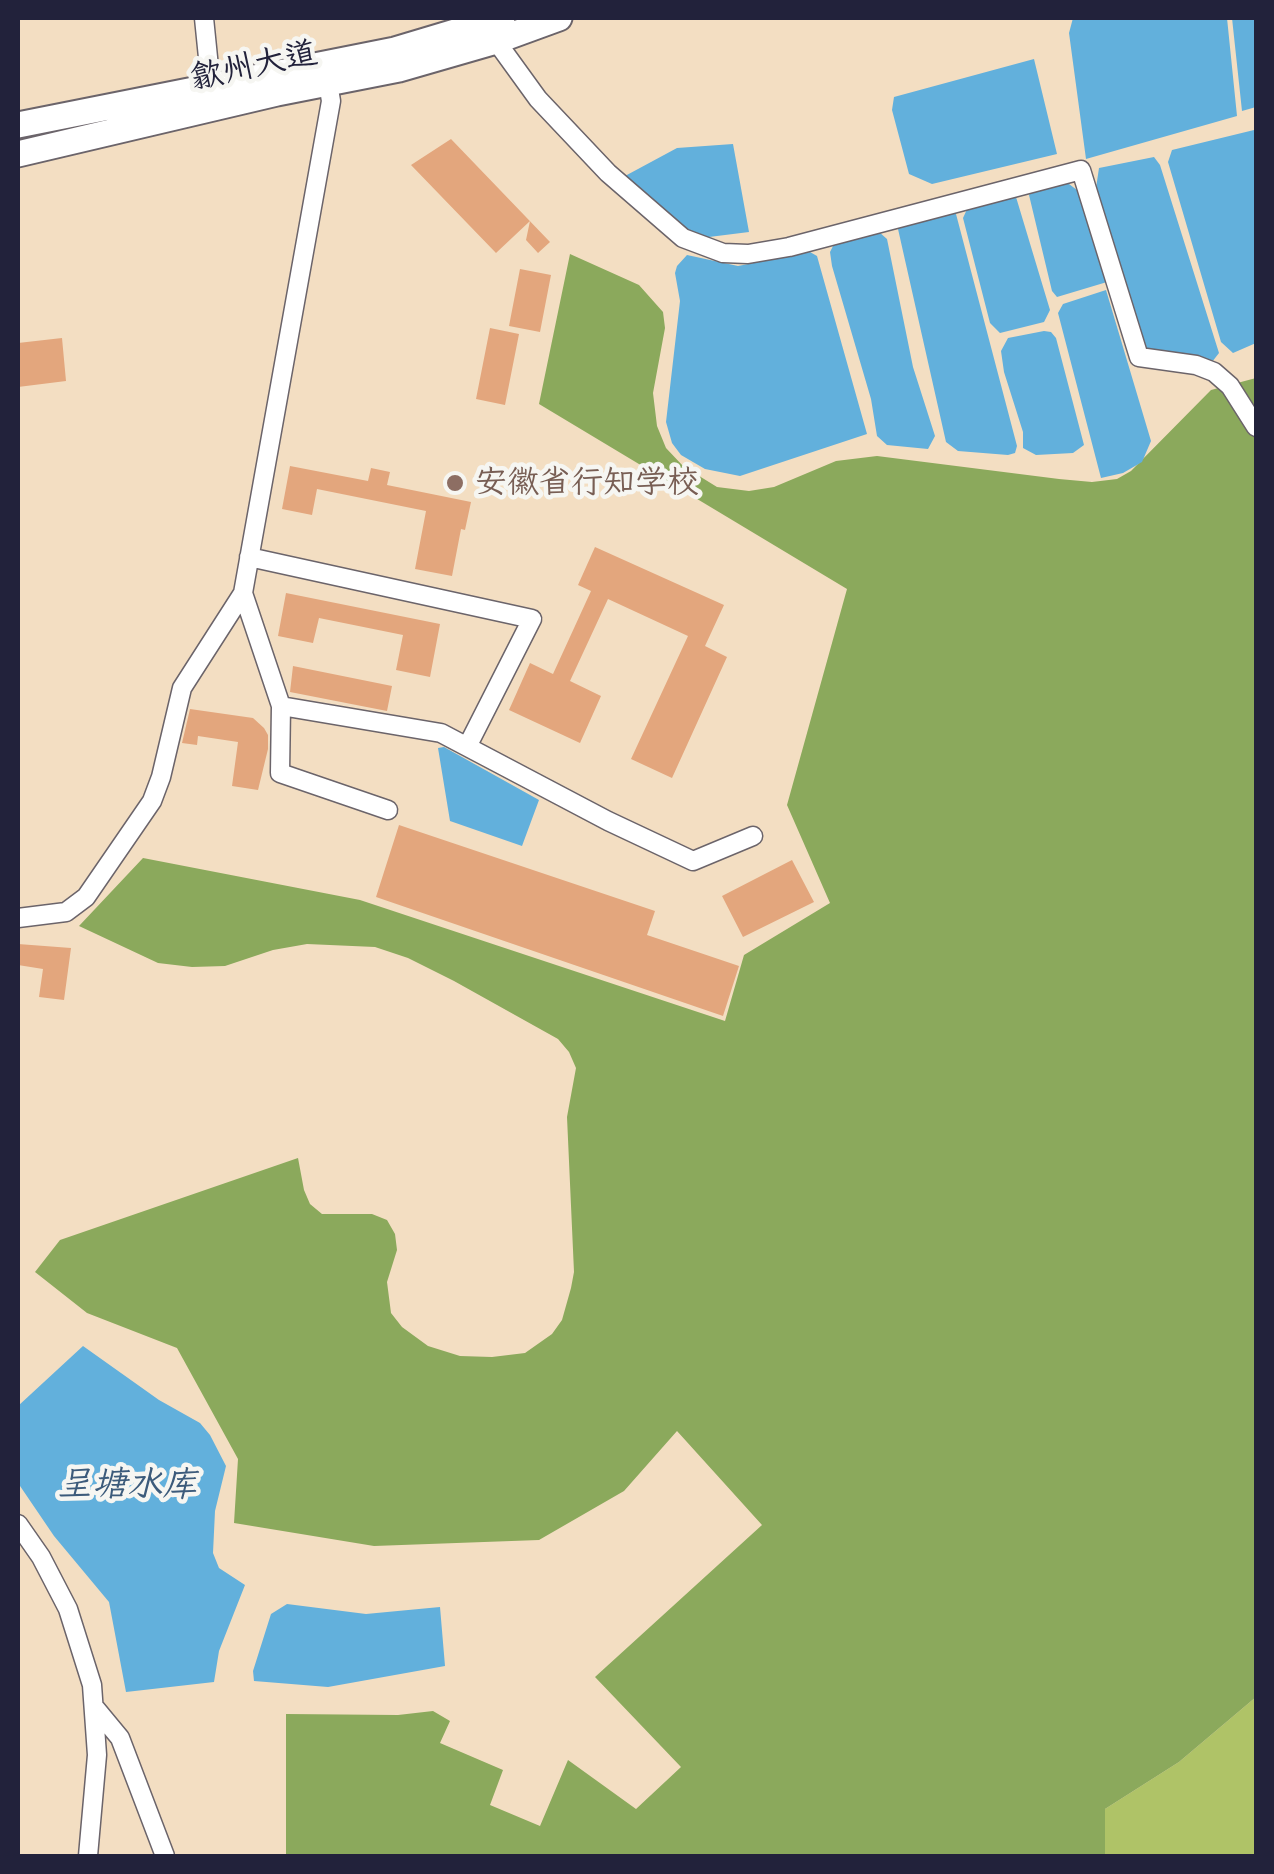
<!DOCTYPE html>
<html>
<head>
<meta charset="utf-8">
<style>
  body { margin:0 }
  #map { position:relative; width:1274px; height:1874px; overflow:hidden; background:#f3dec2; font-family:Delius,sans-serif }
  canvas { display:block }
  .frame { position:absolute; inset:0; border:20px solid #22223b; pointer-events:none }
</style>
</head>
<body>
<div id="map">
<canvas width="1274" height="1874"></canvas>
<div class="frame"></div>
</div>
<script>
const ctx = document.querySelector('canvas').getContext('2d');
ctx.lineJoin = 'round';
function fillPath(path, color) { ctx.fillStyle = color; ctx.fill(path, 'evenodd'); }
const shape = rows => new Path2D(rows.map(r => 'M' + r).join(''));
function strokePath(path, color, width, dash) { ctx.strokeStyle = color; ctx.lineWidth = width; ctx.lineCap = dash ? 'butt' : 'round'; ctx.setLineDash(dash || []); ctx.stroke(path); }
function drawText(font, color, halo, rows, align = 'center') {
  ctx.font = font + ' Delius,"LXGW WenKai TC",sans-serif'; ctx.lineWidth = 9; ctx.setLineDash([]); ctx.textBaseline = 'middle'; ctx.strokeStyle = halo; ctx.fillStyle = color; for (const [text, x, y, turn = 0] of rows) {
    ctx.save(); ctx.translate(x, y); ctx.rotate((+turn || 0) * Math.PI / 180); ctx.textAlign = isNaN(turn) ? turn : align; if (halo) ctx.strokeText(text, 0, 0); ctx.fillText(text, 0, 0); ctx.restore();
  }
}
const green = shape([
  [1256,1697,1256,1856,1105,1856,1105,1809,1179,1762]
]);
const forest = shape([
  [570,254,639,285,663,312,665,328,653,393,657,426,666,448,683,466,717,487,749,491,774,487,836,461,877,456,1059,479,1092,482,1117,479,1131,471,1211,390,1256,378,1256,1697,1179,1762,1105,1809,1105,1856,286,1856,286,1714,398,1715,433,1711,450,1721,440,1743,503,1770,490,1805,540,1826,568,1760,636,1809,681,1767,595,1677,762,1525,677,1431,624,1491,539,1540,374,1546,234,1523,238,1459,177,1348,87,1313,35,1272,60,1240,298,1158,304,1190,310,1204,322,1214,372,1214,387,1220,395,1234,397,1250,387,1282,391,1313,402,1327,428,1346,460,1356,492,1357,525,1353,552,1334,562,1320,571,1288,574,1272,567,1117,576,1068,569,1052,558,1039,454,981,408,958,375,947,307,944,273,950,225,966,192,967,158,963,79,926,143,858,360,900,725,1021,744,955,830,903,787,805,847,589,539,404]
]);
const water = shape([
  [1073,18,1227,18,1237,116,1086,159,1069,33],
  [1232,18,1256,18,1256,107,1242,111],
  [1034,59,1057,154,932,184,909,174,892,110,894,97],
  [1254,130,1256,133,1256,343,1233,353,1221,342,1168,162,1172,150],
  [733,144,749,232,693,239,625,176,677,148],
  [1154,157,1160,165,1219,353,1212,362,1148,353,1139,343,1096,188,1099,168],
  [1065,181,1081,193,1107,282,1057,297,1052,291,1029,195,1034,188],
  [1009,197,1016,197,1050,310,1044,322,1000,333,990,323,963,218,969,205],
  [949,211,956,214,1017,446,1015,453,1008,455,958,451,946,442,898,229,903,224],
  [879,232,887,239,913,367,935,436,928,449,887,445,877,436,871,399,832,266,830,252,833,246],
  [810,252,817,256,867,434,740,476,705,469,681,455,672,443,666,422,680,301,675,273,677,266,687,255,738,266],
  [1106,290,1151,441,1142,462,1123,473,1101,478,1058,313,1063,304],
  [1044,331,1051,332,1056,338,1084,445,1073,453,1036,455,1023,448,1023,432,1004,372,1001,351,1008,338],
  [444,747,539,800,522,846,450,821,438,748],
  [83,1346,159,1400,200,1423,210,1435,226,1466,215,1511,213,1553,219,1568,245,1585,219,1651,214,1682,126,1692,109,1602,54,1536,18,1483,18,1406],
  [287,1604,366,1614,440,1607,445,1666,328,1687,254,1681,253,1671,271,1614]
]);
const building = shape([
  [451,139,550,242,538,253,526,240,530,221,496,253,411,165],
  [520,269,551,275,540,332,509,326],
  [490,328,519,334,505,405,476,399],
  [62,338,66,381,18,387,18,343],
  [290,466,368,481,371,468,390,472,387,485,471,502,465,530,461,529,452,576,415,569,426,511,317,489,312,515,282,509],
  [595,547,724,605,705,646,727,657,672,778,631,759,688,636,608,599,570,681,601,696,580,743,509,710,530,663,553,674,591,591,578,585],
  [286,593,440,624,430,677,396,670,403,635,319,618,313,643,278,636],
  [293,666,392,686,387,711,290,692],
  [190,709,253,718,264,728,268,735,268,749,258,790,232,786,238,742,198,736,197,745,182,743],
  [399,825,655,911,647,935,739,966,723,1016,376,897],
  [792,860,814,902,743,937,722,896],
  [18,944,71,948,64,1000,39,997,43,969,18,965]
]);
const minor = shape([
  [204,18,211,87],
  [496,41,538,99,608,173,683,238,723,253,748,254,789,247,1081,170,1139,357,1196,365,1214,372,1230,386,1256,427],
  [249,557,532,619,468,745],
  [243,593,281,706,280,773,388,810],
  [281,706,441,733,608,821,693,861,753,836],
  [18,918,66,912,86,897,152,801,161,777,182,688,243,593,331,101,328,83],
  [18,1524,41,1557,68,1609,92,1685,97,1755,88,1856],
  [96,1709,120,1738,165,1856]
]);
const highway = shape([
  [18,125,395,50,502,18],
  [18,154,277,93,399,69,496,41,559,18]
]);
const markers = [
  [455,483,10,"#8d6e63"]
];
const streetNames = [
  ["歙州大道",254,66,-12]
];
const educationNames = [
  ["安徽省行知学校",475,483]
];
const waterNames = [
  ["呈塘水库",127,1485]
];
fillPath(green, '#afc367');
fillPath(forest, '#8ba95c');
fillPath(water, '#62b0dc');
fillPath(building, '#e3a67d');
strokePath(minor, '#6b646a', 21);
strokePath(highway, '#6b646a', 29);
strokePath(minor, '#fff', 18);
strokePath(highway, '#fff', 25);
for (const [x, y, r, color] of markers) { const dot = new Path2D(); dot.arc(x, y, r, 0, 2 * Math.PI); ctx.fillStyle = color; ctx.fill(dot); strokePath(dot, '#f6f6f2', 4); }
drawText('32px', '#22223b', '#f6f6f2', streetNames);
drawText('32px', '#785e54', '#f6f6f2', educationNames, 'left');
drawText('italic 35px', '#3c5b7b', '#f6f6f2', waterNames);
</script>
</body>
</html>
